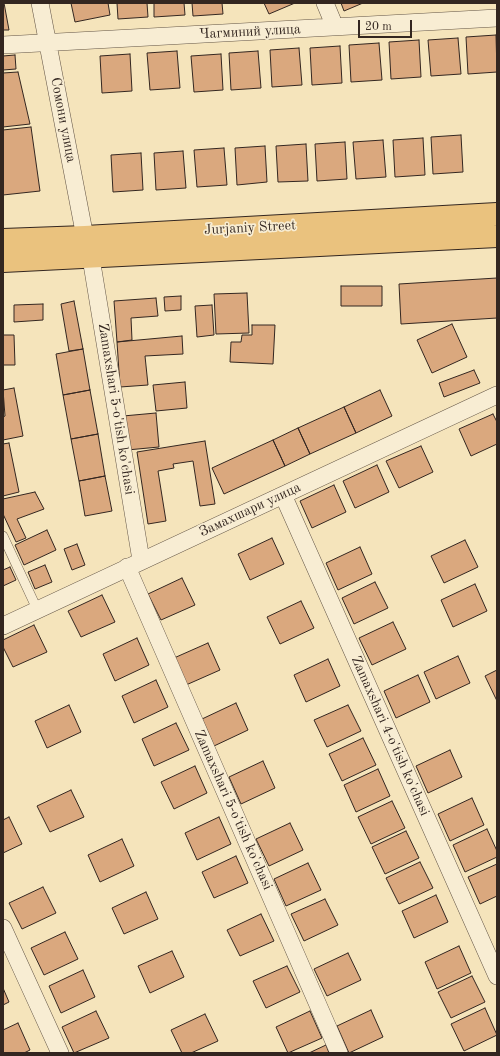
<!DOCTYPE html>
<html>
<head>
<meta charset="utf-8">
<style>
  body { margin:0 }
  #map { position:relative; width:500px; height:1056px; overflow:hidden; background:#f5e4bb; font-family:"Old Standard TT",serif }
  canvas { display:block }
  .frame { position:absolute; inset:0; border:4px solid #332620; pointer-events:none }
  .scale { position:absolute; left:358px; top:20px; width:54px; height:18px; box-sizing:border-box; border:2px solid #332620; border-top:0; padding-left:5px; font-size:12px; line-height:14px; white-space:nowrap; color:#332620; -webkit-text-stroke:3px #f8edd3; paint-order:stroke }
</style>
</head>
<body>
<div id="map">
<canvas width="500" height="1056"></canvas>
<div class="frame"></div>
<div class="scale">20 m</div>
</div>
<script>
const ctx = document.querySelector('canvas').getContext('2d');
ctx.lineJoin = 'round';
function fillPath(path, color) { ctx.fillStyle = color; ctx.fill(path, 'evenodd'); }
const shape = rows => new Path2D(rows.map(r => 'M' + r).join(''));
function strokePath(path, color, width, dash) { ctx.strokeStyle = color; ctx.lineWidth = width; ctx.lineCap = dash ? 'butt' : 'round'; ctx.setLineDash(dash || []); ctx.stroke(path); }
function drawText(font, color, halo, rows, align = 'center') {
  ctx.font = font + ' "Old Standard TT",serif'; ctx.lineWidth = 3.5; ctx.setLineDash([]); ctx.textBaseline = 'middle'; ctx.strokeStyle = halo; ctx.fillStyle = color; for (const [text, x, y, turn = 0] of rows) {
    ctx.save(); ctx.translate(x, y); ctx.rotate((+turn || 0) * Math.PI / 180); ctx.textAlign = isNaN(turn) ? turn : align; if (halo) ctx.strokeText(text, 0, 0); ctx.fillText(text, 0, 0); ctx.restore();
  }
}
const building = shape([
  [3,3,4,3,9,30,3,30,3,3],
  [71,3,108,3,110,15,75,22,71,3],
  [117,3,147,3,148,17,118,19,117,3],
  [154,3,184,3,185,15,154,17,154,3],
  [192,3,222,3,223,14,193,16,192,3],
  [264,3,295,3,269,14,264,3],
  [341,3,363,3,344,11,341,3],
  [496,35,497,72,468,74,466,37,496,35],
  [458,38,461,74,431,76,428,40,458,38],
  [419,40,421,77,391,79,389,42,419,40],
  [379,43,382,80,351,82,349,45,379,43],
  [340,46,342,83,312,85,310,48,340,46],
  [299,48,302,85,272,87,270,50,299,48],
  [177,51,180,88,150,90,147,53,177,51],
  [258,51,261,88,231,90,229,53,258,51],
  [130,54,132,91,102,93,100,56,130,54],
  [221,54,223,90,194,92,191,56,221,54],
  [15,55,16,69,3,70,3,56,15,55],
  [18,72,30,124,3,127,3,73,18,72],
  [31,127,40,191,3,195,3,130,31,127],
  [461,135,463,172,433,174,431,137,461,135],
  [423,138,425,175,395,177,393,140,423,138],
  [383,140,386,177,356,179,353,142,383,140],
  [345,142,347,179,317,181,315,144,345,142],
  [306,144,308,181,278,182,276,146,306,144],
  [265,146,267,182,237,185,235,148,265,146],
  [224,148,227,185,197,187,194,150,224,148],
  [183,151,186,188,156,190,154,153,183,151],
  [141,153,143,190,113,192,111,155,141,153],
  [497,278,497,318,401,324,399,284,497,278],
  [341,286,382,286,382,306,341,306,341,286],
  [247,293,249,333,216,334,214,294,247,293],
  [181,296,181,310,165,311,164,297,181,296],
  [156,298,158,316,131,318,132,340,117,342,114,301,156,298],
  [74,301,83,349,69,351,61,304,74,301],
  [43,304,43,320,14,322,14,305,43,304],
  [212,305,214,335,197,337,195,306,212,305],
  [452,324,467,357,432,373,417,340,452,324],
  [252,325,275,325,273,364,230,362,231,342,241,342,242,335,252,335,252,325],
  [3,335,14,335,15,365,3,365,3,335],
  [182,336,183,354,145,356,148,385,120,387,117,342,182,336],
  [83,349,90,390,63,395,56,354,83,349],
  [474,370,480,383,444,397,439,383,474,370],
  [185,382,187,408,156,411,153,385,185,382],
  [14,388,23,436,3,440,3,417,5,416,3,390,14,388],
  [90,390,98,434,71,439,63,395,90,390],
  [380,390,392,416,356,433,344,407,380,390],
  [344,407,356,433,310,454,298,428,344,407],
  [156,413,159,447,127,450,123,416,156,413],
  [493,414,497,422,497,444,471,456,459,429,493,414],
  [298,428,310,454,285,466,273,440,298,428],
  [98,434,105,476,79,481,71,439,98,434],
  [273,440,285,466,224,494,212,468,273,440],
  [205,441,215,504,200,506,193,461,173,464,174,468,158,471,166,521,148,524,137,452,205,441],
  [9,443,19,492,3,496,3,444,9,443],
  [421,446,433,472,399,488,386,461,421,446],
  [377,465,389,492,355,508,343,481,377,465],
  [105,476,112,511,85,516,79,481,105,476],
  [334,485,346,512,312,528,300,501,334,485],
  [35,492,44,509,17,519,26,538,16,542,3,514,3,499,35,492],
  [47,530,56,550,24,565,15,545,47,530],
  [272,538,284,564,250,580,238,554,272,538],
  [465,540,478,567,444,583,431,556,465,540],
  [77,544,85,565,72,570,64,549,77,544],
  [360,547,372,574,338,590,326,563,360,547],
  [45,565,52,582,35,589,28,572,45,565],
  [10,567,16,580,3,586,3,570,10,567],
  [182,578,195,605,161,620,148,594,182,578],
  [375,582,388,608,354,624,342,598,375,582],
  [475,584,487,611,453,627,441,600,475,584],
  [102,595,115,622,81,637,68,611,102,595],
  [301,601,314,628,280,644,267,617,301,601],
  [393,622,406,649,372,665,359,638,393,622],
  [34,625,47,652,13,667,3,647,3,640,34,625],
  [137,638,149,665,115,681,103,654,137,638],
  [208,643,220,670,186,685,174,658,208,643],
  [458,656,470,683,436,699,424,672,458,656],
  [328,659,340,686,306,702,294,675,328,659],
  [497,670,497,701,485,676,497,670],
  [418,675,430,702,396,718,384,691,418,675],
  [156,680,168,707,134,723,122,696,156,680],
  [236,703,248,730,214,746,202,719,236,703],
  [69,705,81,732,47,748,35,721,69,705],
  [348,705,361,731,327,747,314,720,348,705],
  [176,723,189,750,154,766,142,739,176,723],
  [363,738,376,765,342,781,329,754,363,738],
  [450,750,462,777,428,793,416,766,450,750],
  [263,761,275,788,241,804,229,777,263,761],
  [195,766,207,793,174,809,161,782,195,766],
  [378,769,390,796,356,812,344,785,378,769],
  [71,790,84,817,50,832,37,806,71,790],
  [472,798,484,825,450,841,438,814,472,798],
  [392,801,405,828,371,844,358,817,392,801],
  [9,817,22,844,3,853,3,820,9,817],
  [219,817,231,844,197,860,185,833,219,817],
  [290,823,303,850,269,866,256,839,290,823],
  [487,829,497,851,497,857,465,872,453,845,487,829],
  [406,831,419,858,385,874,372,847,406,831],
  [122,839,134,866,100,882,88,855,122,839],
  [236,856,248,883,214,898,202,872,236,856],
  [420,862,433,888,399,904,386,878,420,862],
  [308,863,321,890,286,906,274,879,308,863],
  [497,864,497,896,480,904,468,877,497,864],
  [43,887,56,913,22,929,9,903,43,887],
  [146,892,158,919,124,934,112,908,146,892],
  [436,895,448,922,414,938,402,911,436,895],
  [325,899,338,925,304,941,291,914,325,899],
  [261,914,274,941,240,956,227,930,261,914],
  [65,932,78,959,44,975,31,948,65,932],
  [459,946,471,973,437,989,425,962,459,946],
  [172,951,184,977,150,993,138,966,172,951],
  [348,953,361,980,327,996,314,969,348,953],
  [287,966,300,992,266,1008,253,981,287,966],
  [83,970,95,997,61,1013,49,986,83,970],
  [472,976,485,1002,451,1018,438,992,472,976],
  [3,988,9,1002,3,1005,3,988],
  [485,1008,497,1035,464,1051,451,1024,485,1008],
  [371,1010,383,1037,349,1053,337,1026,371,1010],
  [96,1011,109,1038,74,1053,62,1027,96,1011],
  [310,1011,322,1038,288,1053,276,1027,310,1011],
  [205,1014,218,1041,191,1053,182,1053,171,1030,205,1014],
  [18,1023,30,1050,24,1053,3,1053,3,1030,18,1023],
  [326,1045,329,1053,309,1053,326,1045]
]);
const lane = shape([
  [3,536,37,609]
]);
const street = shape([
  [40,3,85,237],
  [325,3,335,27],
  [3,45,497,18],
  [91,258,141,560],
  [283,495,497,976],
  [127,567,339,1053],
  [3,626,497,395],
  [3,928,60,1053]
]);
const primary = shape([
  [3,240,85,237,497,214],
  [3,261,497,236]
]);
const streetNames = [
  ["Чагминий улица",250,32,-3],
  ["Сомони улица",63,120,79],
  ["Jurjaniy Street",250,228,-3],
  ["Zamaxshari 5-o'tish ko'chasi",116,409,81],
  ["Замахшари улица",250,510,-25],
  ["Zamaxshari 4-o'tish ko'chasi",390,736,66],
  ["Zamaxshari 5-o'tish ko'chasi",233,810,66]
];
fillPath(building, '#daa87e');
strokePath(building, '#332620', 1);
strokePath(lane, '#645647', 10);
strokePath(street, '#645647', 18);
strokePath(primary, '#332620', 24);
strokePath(lane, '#f8edd3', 9);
strokePath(street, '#f8edd3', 17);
strokePath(primary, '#eac27e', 22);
drawText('14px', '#332620', '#f8edd3', streetNames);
</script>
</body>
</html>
